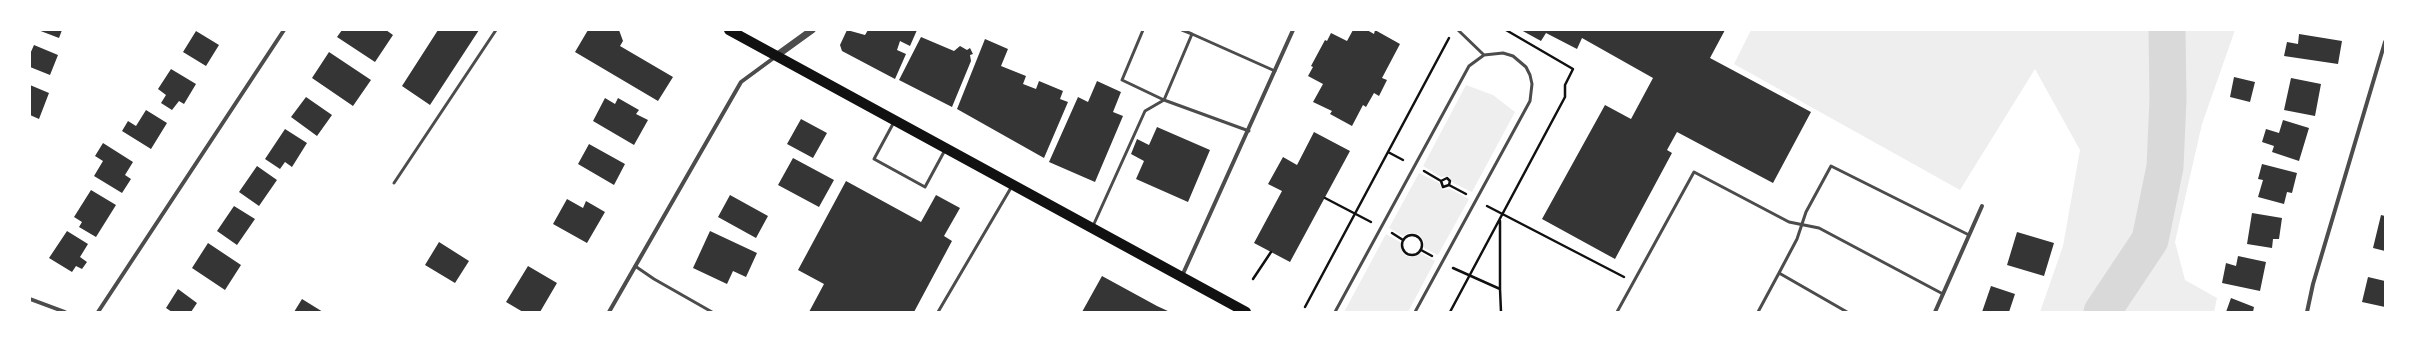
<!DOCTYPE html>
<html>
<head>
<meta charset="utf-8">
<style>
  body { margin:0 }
  #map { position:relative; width:2415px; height:342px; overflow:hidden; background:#fff; font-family:"IBM Plex Sans",sans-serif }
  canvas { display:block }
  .frame { position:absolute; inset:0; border:31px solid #fff; pointer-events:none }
</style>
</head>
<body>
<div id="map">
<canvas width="2415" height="342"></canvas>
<div class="frame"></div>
</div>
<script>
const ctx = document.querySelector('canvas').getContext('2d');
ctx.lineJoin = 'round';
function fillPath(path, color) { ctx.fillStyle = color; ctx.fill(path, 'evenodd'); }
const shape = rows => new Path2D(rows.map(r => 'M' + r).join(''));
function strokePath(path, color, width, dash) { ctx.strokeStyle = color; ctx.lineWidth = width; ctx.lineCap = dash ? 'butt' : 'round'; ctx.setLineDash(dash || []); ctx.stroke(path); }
const green = shape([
  [1751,30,2235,30,2202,124,2175,242,2185,280,2217,298,2214,312,2040,312,2063,246,2080,150,2035,69,1960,190,1734,64],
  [1466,85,1493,95,1515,112,1472,192,1453,183,1449,176,1441,177,1423,166],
  [1419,173,1439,183,1442,190,1450,189,1469,199,1438,255,1424,248,1424,242,1419,234,1408,233,1403,236,1389,228],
  [1386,234,1400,242,1402,252,1406,256,1411,257,1421,253,1435,261,1408,312,1344,312]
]);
const river = shape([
  [2102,312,2150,240,2165,167,2168,99,2167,30]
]);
const building = shape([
  [38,30,62,30,59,38],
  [342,30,386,30,393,35,375,62,337,37],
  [438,30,479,30,430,105,402,86],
  [588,30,619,30,623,41,620,46,673,77,658,101,575,52],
  [847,30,865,35,868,30,917,30,910,46,900,41,897,50,906,54,895,79,842,51,840,45],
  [1353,30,1367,30,1374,34,1375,30,1400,44,1382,78,1387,80,1379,96,1374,93,1366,107,1363,105,1352,126,1330,114,1332,111,1313,102,1323,84,1308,76,1313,67,1311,66,1325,40,1327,41,1331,33,1347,41],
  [1521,30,1725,30,1710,58,1811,112,1773,183,1677,132,1667,150,1672,153,1615,259,1542,219,1605,105,1631,119,1653,78,1582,38,1577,49,1546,33,1541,41],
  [196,31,219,45,206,66,183,52],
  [2299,34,2342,41,2338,64,2284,56,2287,42,2298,44],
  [921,37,954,51,960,46,967,50,970,48,973,54,970,55,971,61,952,107,899,80],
  [985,39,1008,49,1001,66,1026,76,1023,84,1036,89,1039,81,1063,91,1060,99,1068,102,1044,158,957,109],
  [34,45,58,55,50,75,30,67,30,54],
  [329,52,371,80,353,106,312,78],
  [171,69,196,84,184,104,179,101,172,110,161,103,166,95,158,89],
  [2234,77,2255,82,2250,102,2230,97],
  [2291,78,2321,84,2315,116,2284,110],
  [1097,81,1121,92,1113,112,1123,116,1095,182,1049,162,1078,97,1088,102],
  [30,85,49,93,39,119,30,115],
  [306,97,332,115,317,136,291,117],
  [605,98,615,104,618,98,639,110,636,114,648,120,634,145,593,121],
  [146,110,167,123,151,149,122,131,128,121,136,126],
  [801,119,827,133,813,158,787,144],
  [2283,120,2309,128,2299,161,2272,152,2274,146,2262,142,2266,129,2279,133],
  [1157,127,1210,150,1188,202,1136,179,1144,161,1131,154,1137,139,1149,145],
  [285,129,307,143,292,167,285,162,280,169,265,159],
  [1314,132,1350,151,1290,262,1254,243,1282,191,1268,184,1283,157,1297,165],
  [103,143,133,162,125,175,131,179,122,193,94,176,103,161,95,156],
  [589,144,625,164,614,185,578,164],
  [793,158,834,180,819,207,778,185],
  [2262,164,2297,173,2292,193,2287,192,2284,204,2258,197,2263,180,2258,179],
  [257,166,277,180,259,206,239,192],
  [846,181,921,222,936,195,960,208,944,236,952,241,914,312,809,312,824,284,798,270],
  [91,190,116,205,96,237,79,227,82,222,74,217],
  [730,195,768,216,756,238,718,217],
  [567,199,583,208,586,201,605,212,587,243,553,224],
  [234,206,255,219,237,245,217,231],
  [2252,213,2282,218,2279,239,2273,239,2272,248,2247,244],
  [2381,215,2385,216,2385,251,2373,248],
  [67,231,88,244,80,257,87,262,82,269,76,266,72,272,49,258],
  [710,231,757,253,746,277,733,271,727,284,693,268],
  [2017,232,2054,243,2044,276,2007,265],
  [439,242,469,261,455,283,425,265],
  [208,243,241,265,225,290,192,268],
  [2238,256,2266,262,2260,291,2222,283,2226,263,2236,266],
  [528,266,557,283,540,312,523,312,506,302],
  [1102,276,1157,306,1170,312,1082,312],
  [2368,277,2385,281,2385,307,2362,302],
  [1991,286,2015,294,2009,312,1982,312],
  [178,289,197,303,191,312,172,312,166,308],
  [2231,298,2254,307,2253,312,2226,312],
  [302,299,323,312,294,312]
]);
const path = shape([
  [1388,152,1403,160],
  [1424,171,1441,181],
  [1449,185,1450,181,1447,178,1441,181,1443,187,1449,185,1466,194],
  [1325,198,1371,222],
  [1487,206,1624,277],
  [1500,221,1500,289],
  [1392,233,1403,240],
  '1402 245a10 10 0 1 1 20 0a10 10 0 1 1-20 0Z',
  [1421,250,1432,256],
  [1453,268,1500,289,1501,312],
  [1253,279,1271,252],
  [1305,307,1449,38],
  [1450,312,1565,97,1565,85,1573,69,1506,30]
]);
const service = shape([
  [1143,30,1122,80,1164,100,1192,34,1275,71],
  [1182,30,1192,34],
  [1458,30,1484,55],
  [894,122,874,159,925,187,945,150],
  [394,183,496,30],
  [1093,226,1145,111,1164,100,1249,131],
  [635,266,654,279,712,312],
  [1779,273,1797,239,1806,212,1831,166,1969,235],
  [938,312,1012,186],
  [1335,312,1469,66,1484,55,1503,53,1513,56,1526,67,1530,75,1532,84,1530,101,1415,312],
  [1617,312,1694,172,1789,222,1819,228,1943,294],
  [1758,312,1779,273,1847,312]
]);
const minor = shape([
  [1182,276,1293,30],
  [30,299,65,312],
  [98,312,284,30],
  [609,312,741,82,775,57],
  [1935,312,1982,206],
  [2307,312,2313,284,2385,42]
]);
const tertiary = shape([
  [776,56,812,30]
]);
const primary = shape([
  [729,30,1246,312]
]);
fillPath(green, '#eee');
strokePath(river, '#d9d9d9', 37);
fillPath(building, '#353535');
strokePath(path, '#111', 2.5);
strokePath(service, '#4c4c4c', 3);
strokePath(minor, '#4c4c4c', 4);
strokePath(tertiary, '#4c4c4c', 7);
strokePath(primary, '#111', 10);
</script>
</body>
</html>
